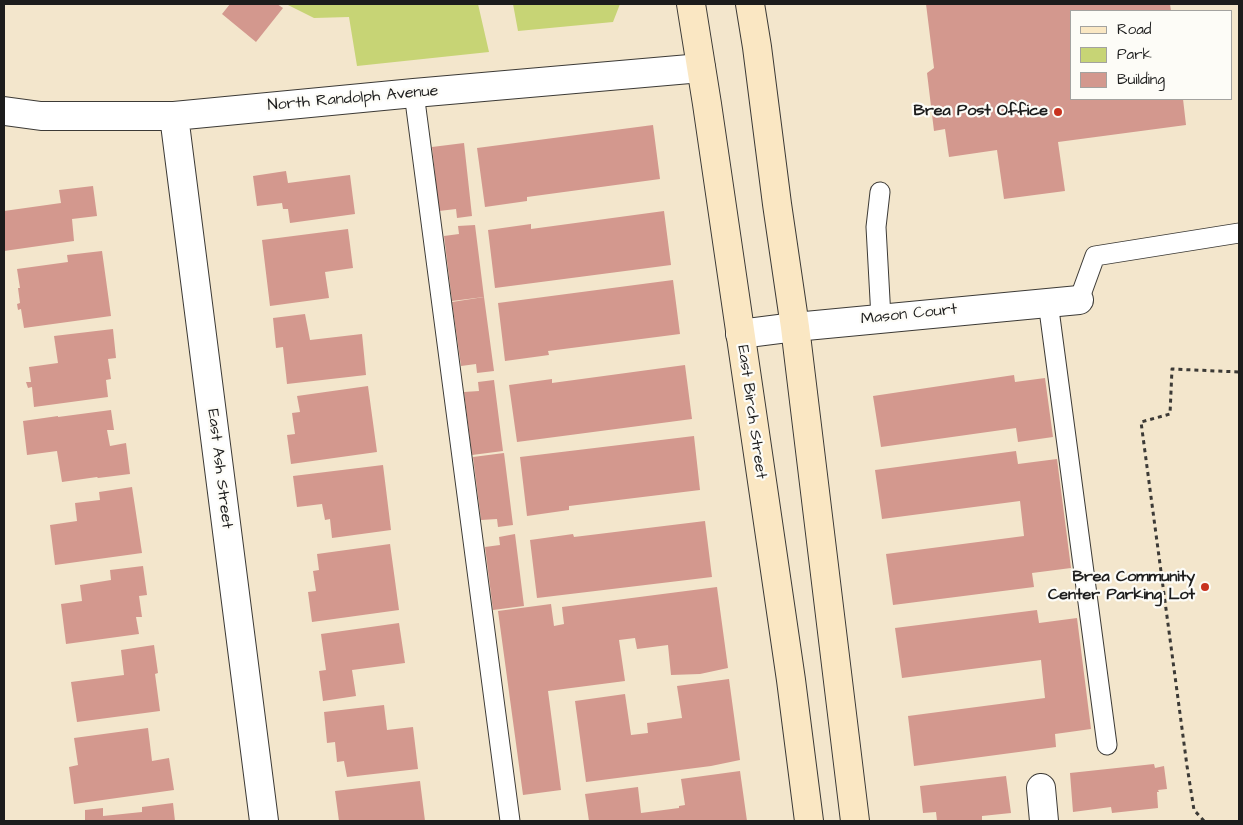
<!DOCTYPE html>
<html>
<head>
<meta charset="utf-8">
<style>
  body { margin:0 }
  #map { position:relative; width:1243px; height:825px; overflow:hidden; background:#f3e6cc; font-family:"Architects Daughter",sans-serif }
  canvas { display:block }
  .frame { position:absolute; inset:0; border:5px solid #1c1c1c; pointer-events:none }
  .legend { position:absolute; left:1070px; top:10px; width:162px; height:90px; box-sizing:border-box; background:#fdfcf7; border:1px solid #a3a29f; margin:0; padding:6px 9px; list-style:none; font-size:15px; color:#1c1c1c }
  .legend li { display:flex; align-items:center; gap:10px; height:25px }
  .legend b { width:25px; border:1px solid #a3a29f }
</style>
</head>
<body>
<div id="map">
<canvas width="1243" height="825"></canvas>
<div class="frame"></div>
<ul class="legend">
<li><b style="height:6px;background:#fae7c3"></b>Road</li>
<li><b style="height:14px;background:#c7d475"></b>Park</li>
<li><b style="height:14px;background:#d3988e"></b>Building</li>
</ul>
</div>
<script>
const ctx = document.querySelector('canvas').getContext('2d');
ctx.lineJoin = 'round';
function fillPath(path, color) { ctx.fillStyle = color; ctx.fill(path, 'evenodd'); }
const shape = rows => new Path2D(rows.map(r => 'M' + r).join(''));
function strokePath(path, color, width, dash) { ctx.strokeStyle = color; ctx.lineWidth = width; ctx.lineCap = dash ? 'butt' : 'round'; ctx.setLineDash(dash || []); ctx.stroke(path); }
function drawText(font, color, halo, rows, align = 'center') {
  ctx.font = font + ' "Architects Daughter",sans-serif'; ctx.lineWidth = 4.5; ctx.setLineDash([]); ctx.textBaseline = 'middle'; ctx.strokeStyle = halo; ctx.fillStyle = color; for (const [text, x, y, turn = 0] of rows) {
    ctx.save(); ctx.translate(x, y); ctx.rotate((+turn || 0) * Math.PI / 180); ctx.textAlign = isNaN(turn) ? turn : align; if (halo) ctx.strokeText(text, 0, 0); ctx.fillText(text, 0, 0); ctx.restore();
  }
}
const green = shape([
  [286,4,478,4,489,52,357,66,349,17,314,18],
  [513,4,620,4,613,22,518,31]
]);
const building = shape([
  [230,4,277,4,283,8,256,42,222,14],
  [926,4,1170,4,1171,11,1072,11,1072,99,1183,99,1186,125,1058,142,1065,191,1004,199,997,150,949,157,945,129,934,131,927,73,934,68],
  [653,125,660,179,527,197,527,201,485,207,477,148],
  [464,143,472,216,457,218,456,209,439,211,432,147],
  [286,171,288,183,350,175,355,214,290,223,288,209,283,209,282,203,257,206,253,176],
  [93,186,97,216,72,219,74,241,4,251,4,211,61,203,59,190],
  [664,211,671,265,495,288,488,230,531,224,531,229],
  [475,225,484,297,452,301,444,236,459,234,458,226],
  [348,229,353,268,325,272,329,298,270,306,262,240],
  [102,251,111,316,24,328,21,309,18,310,17,304,20,303,18,288,20,288,17,269,68,262,67,255],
  [673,280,680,334,548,351,549,355,505,361,498,303],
  [484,297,494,371,477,373,476,364,461,366,452,302],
  [305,314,310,340,362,334,366,375,287,384,283,347,276,348,273,318],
  [113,329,116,358,108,359,111,379,106,380,108,397,34,407,32,387,28,388,26,382,31,382,29,367,58,363,54,336],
  [685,365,692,419,517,442,509,385,552,379,552,383],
  [1014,375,1015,382,1045,378,1053,437,1018,442,1016,428,881,447,873,396],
  [494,380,503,451,472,455,464,392,479,391,478,382],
  [368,386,377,452,291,464,287,435,295,434,292,413,300,412,297,396],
  [111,410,114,430,107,430,110,446,126,443,130,474,98,478,97,477,62,482,57,451,27,455,23,421,58,416,58,417],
  [694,436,700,490,569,506,569,510,527,516,520,457],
  [1016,451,1018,464,1057,459,1071,568,1032,573,1034,587,893,605,886,554,1024,536,1020,501,882,519,875,470],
  [504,453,513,525,498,527,497,519,481,520,473,457],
  [383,465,391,530,332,538,330,519,325,520,322,504,297,507,293,476],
  [132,487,142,553,55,565,50,525,77,521,75,503,100,500,99,492],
  [705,521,712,577,537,598,530,540,573,534,574,537],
  [515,534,524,606,493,610,485,547,500,545,499,537],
  [390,544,399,610,312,622,308,592,316,591,313,571,319,570,317,554],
  [143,566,147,595,139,596,142,617,136,617,139,634,66,644,61,604,82,601,80,585,111,580,110,570],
  [717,587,728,668,700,674,671,675,668,645,637,649,635,638,619,640,625,681,548,691,561,790,523,795,498,611,551,604,554,626,564,624,562,607],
  [1037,610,1039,623,1077,618,1091,729,1055,734,1056,747,914,766,908,716,1045,698,1041,660,902,678,895,628],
  [399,623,405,663,352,670,356,696,323,701,319,671,326,670,321,634],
  [154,645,158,673,155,674,160,711,77,722,71,682,124,675,121,650],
  [729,679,740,760,711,766,586,782,575,701,625,694,631,735,648,733,647,723,682,718,677,686],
  [384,705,387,730,413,727,418,769,347,777,344,761,337,762,335,742,327,743,324,712],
  [148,728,152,761,169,758,174,790,74,804,69,767,78,765,74,738],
  [1154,764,1155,768,1164,766,1167,789,1158,790,1159,792,1157,792,1158,808,1112,813,1111,807,1073,812,1070,773],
  [740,771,747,821,589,821,585,794,638,787,641,813,679,808,679,806,685,805,681,779],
  [1006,776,1011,813,982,816,982,821,937,821,936,812,923,813,920,786],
  [420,781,425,821,339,821,335,791],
  [173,803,175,821,85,821,85,810,103,808,103,816,142,812,142,807]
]);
const path = shape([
  [1204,821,1194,810,1187,766,1141,422,1170,414,1172,369,1239,372]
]);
const lane = shape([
  [414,93,510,821],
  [880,192,876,227,881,318],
  [1079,300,1095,256,1239,233],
  [1048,302,1107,745]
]);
const street = shape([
  [4,111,41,116,174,116,414,93,701,68],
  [174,116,264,821],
  [740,334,795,327,1079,300],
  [1041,788,1044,821]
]);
const secondary = shape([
  [691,4,707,104,791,680,809,821],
  [750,4,757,47,777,204,795,327,855,821]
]);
const markers = [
  [1058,112,5,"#c8321e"],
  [1205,587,5,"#c8321e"]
];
const streetNames = [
  ["North Randolph Avenue",353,99,-5],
  ["Mason Court",909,315,-6],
  ["East Birch Street",751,412,82],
  ["East Ash Street",219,469,83]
];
const poiNames = [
  ["Brea Post Office",1048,112],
  ["Brea Community",1195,578],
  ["Center Parking Lot",1195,596]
];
fillPath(green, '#c7d475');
fillPath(building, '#d3988e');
strokePath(lane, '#3c3a36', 21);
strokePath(street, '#3c3a36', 30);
strokePath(secondary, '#3c3a36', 30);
strokePath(path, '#3c3a36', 3, [4, 4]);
strokePath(lane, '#fff', 19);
strokePath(street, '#fff', 28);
strokePath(secondary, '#fae7c3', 28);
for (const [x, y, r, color] of markers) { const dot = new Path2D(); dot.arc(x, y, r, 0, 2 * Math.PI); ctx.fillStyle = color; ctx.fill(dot); strokePath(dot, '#fdfcf7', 2); }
drawText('16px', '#1c1c1c', '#fdfcf7', streetNames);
drawText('bold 16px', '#1c1c1c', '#fdfcf7', poiNames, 'right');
</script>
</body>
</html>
